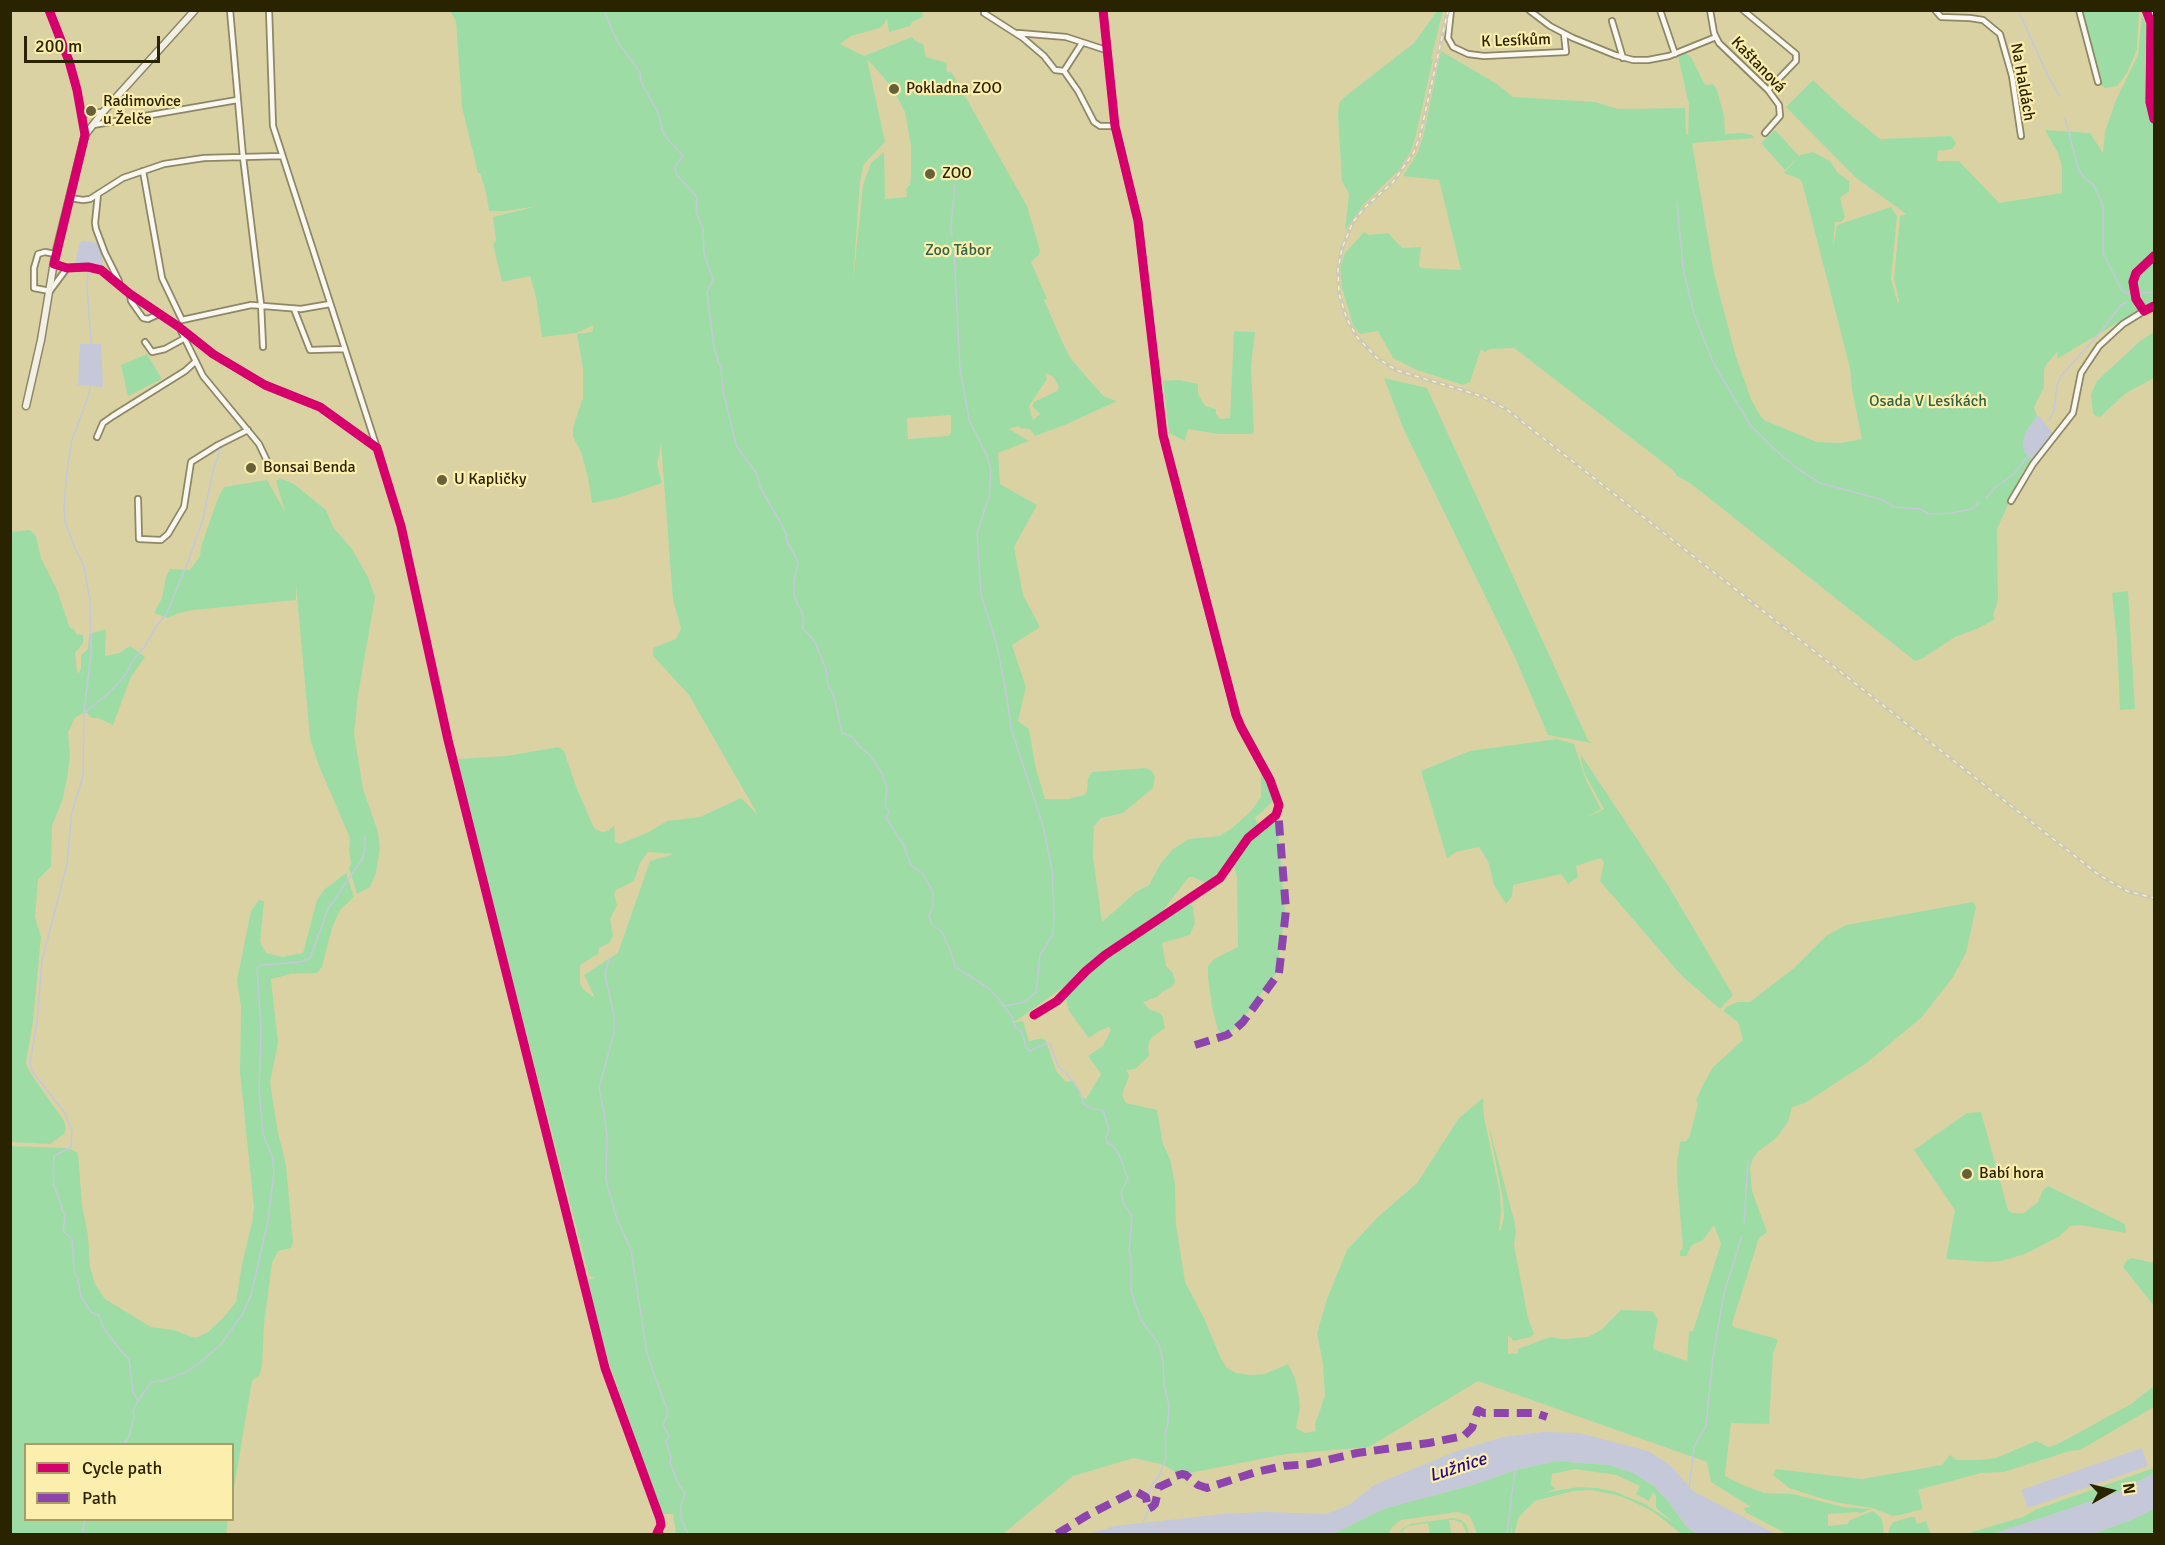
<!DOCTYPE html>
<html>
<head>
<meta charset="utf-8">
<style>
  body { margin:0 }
  #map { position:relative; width:2165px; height:1545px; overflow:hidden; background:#dbd2a4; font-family:Signika,sans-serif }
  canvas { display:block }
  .frame { position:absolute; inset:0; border:12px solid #2a2300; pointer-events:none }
  .legend { position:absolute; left:24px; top:1443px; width:210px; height:78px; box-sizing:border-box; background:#fceeac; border:2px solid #a89d67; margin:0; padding:8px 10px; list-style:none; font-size:18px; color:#2a2300 }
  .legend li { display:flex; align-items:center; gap:12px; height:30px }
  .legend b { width:30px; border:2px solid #a89d67 }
  .north { position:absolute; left:2081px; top:1461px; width:60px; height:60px; -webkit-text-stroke:4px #fceeac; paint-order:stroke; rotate:82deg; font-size:16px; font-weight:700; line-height:24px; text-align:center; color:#2a2300 }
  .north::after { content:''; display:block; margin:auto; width:21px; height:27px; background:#2a2300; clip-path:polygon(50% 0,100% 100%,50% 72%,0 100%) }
  .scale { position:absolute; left:24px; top:36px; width:136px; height:27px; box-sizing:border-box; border:3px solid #2a2300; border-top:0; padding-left:8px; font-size:18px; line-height:21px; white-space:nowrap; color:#2a2300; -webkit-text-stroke:4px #fceeac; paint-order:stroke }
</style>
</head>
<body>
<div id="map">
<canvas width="2165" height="1545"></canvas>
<div class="frame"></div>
<ul class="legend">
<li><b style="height:8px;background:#d6006c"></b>Cycle path</li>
<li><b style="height:8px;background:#8e44ad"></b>Path</li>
</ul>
<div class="north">N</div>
<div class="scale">200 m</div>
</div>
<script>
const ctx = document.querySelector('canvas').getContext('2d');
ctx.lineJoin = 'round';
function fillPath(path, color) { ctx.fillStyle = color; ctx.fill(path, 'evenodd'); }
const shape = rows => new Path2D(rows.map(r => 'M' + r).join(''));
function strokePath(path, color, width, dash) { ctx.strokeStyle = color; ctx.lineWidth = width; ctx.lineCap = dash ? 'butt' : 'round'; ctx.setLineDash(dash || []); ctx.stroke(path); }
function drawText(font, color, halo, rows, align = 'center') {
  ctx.font = font + ' Signika,sans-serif'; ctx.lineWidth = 4.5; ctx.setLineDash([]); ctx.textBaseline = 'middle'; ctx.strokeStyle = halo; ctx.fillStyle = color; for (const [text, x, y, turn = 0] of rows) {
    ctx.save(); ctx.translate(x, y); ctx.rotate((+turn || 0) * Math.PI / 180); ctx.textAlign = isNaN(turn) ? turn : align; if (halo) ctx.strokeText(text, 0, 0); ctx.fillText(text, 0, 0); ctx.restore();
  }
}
const green = shape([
  [450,11,922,11,923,17,912,22,910,26,889,32,887,18,884,24,880,28,851,36,840,44,864,56,912,37,917,42,923,44,926,57,947,63,946,71,952,73,1027,206,1040,250,1039,255,1031,262,1047,299,1044,300,1065,348,1071,359,1097,389,1105,397,1117,401,1067,424,1035,436,1030,429,1020,428,1019,426,1009,429,1029,441,998,453,1000,484,1037,505,1014,547,1023,595,1040,627,1012,645,1026,687,1018,721,1029,729,1035,765,1045,799,1068,799,1084,795,1087,792,1088,778,1092,772,1146,768,1152,771,1155,778,1153,788,1123,813,1101,818,1094,826,1093,857,1102,922,1136,892,1149,885,1161,863,1173,849,1189,839,1219,836,1231,829,1251,811,1261,797,1261,769,1266,775,1276,798,1255,818,1259,827,1223,873,1210,885,1193,877,1189,877,1156,919,1113,952,1186,905,1190,904,1193,907,1195,923,1190,935,1162,943,1166,966,1173,973,1175,982,1172,987,1162,992,1157,997,1143,1002,1150,1010,1160,1013,1163,1017,1165,1028,1151,1038,1148,1046,1149,1056,1135,1069,1127,1070,1129,1076,1122,1095,1126,1103,1157,1110,1163,1144,1170,1159,1175,1184,1176,1224,1185,1282,1204,1318,1221,1359,1227,1368,1236,1373,1250,1375,1265,1374,1288,1364,1295,1378,1298,1392,1300,1406,1296,1428,1305,1433,1316,1431,1315,1424,1325,1396,1323,1364,1317,1333,1327,1299,1347,1250,1378,1217,1417,1183,1459,1118,1483,1098,1484,1117,1500,1193,1501,1210,1499,1229,1500,1232,1504,1217,1503,1199,1488,1123,1514,1220,1516,1233,1514,1245,1528,1318,1534,1334,1530,1337,1514,1341,1508,1335,1508,1354,1518,1353,1518,1349,1550,1337,1564,1339,1588,1337,1601,1330,1621,1310,1652,1311,1658,1319,1653,1349,1687,1361,1689,1331,1693,1331,1721,1244,1714,1225,1703,1240,1692,1245,1686,1256,1680,1256,1680,1251,1683,1248,1677,1178,1677,1162,1680,1142,1686,1141,1690,1135,1698,1104,1696,1100,1703,1085,1713,1067,1743,1040,1738,1022,1723,1011,1728,1006,1738,1002,1750,1002,1794,968,1826,936,1846,925,1973,902,1976,907,1966,953,1953,977,1922,1017,1868,1062,1805,1103,1792,1107,1788,1122,1780,1133,1775,1139,1760,1150,1753,1158,1750,1167,1752,1191,1767,1232,1759,1238,1732,1324,1734,1327,1777,1339,1778,1341,1773,1353,1769,1424,1731,1423,1725,1476,1745,1486,1765,1493,1793,1494,1843,1507,1871,1509,1859,1514,1859,1512,1828,1514,1828,1526,1848,1524,1850,1520,1873,1511,1882,1519,1884,1534,1787,1534,1747,1513,1743,1508,1751,1507,1711,1482,1707,1462,1478,1381,1369,1447,1286,1454,1180,1475,1164,1465,1134,1458,1073,1476,1003,1534,676,1534,673,1514,662,1514,609,1363,586,1280,595,1278,589,1276,459,772,458,759,507,756,558,747,564,751,577,789,594,828,602,832,608,831,614,825,615,842,620,844,649,832,667,821,700,817,741,798,758,815,689,695,653,656,653,648,676,639,681,628,673,600,661,444,657,465,662,483,618,498,592,503,588,477,581,452,573,437,573,427,583,398,583,368,577,334,592,332,594,325,576,333,542,337,536,297,530,276,502,282,493,244,496,241,493,217,538,206,506,211,489,211,486,192,480,173,478,173,462,107,456,21],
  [867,59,892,87,905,112,911,147,911,174,910,185,906,189,907,197,885,199,884,152,871,163,863,185,853,282,860,181,864,164,885,142],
  [1045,373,1053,376,1059,387,1057,391,1034,402,1032,406,1040,414,1033,420,1029,406,1047,379],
  [951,415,951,433,948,436,908,439,907,418],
  [648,852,674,854,650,861,618,953,584,975,595,998,583,989,580,983,580,965,598,954,599,948,609,943,613,936,610,919,617,905,614,894,616,890,634,881,640,863],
  [1093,966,1065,995,1069,1011,1089,1038,1099,1031,1109,1027,1111,1030,1103,1046,1088,1056,1101,1074,1086,1099,1083,1098,1074,1081,1066,1082,1056,1071,1046,1041,1042,1038,1029,1041,1023,1021,1013,1023],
  [1437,11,1443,11,1431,59,1433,59,1416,135,1411,151,1398,171,1363,205,1345,231,1349,194,1342,181,1338,115,1339,104,1342,99,1414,43],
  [2082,11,2139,11,2137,49,2127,73,2117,86,2105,88,2101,85],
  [2142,16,2146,24,2147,38,2146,80,2154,80,2154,301,2057,359,2058,351,2046,365,2044,370,2044,387,2034,407,2037,416,2027,430,2029,457,2033,459,2023,472,1997,529,1998,601,1993,615,1995,619,1979,628,1955,637,1923,658,1915,661,1690,483,1677,476,1673,470,1514,348,1490,349,1485,352,1481,349,1470,382,1463,385,1417,370,1393,358,1378,331,1360,334,1353,325,1342,288,1340,268,1345,253,1364,232,1369,235,1388,233,1402,248,1421,247,1419,266,1421,268,1461,270,1439,180,1403,176,1417,154,1423,137,1441,51,1497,84,1513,97,1595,102,1618,109,1685,108,1686,133,1688,135,1689,104,1678,56,1686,53,1691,57,1705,85,1713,84,1717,90,1724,116,1725,134,1741,133,1752,135,1755,138,1692,143,1714,273,1736,357,1751,399,1761,417,1766,421,1817,442,1841,443,1862,439,1852,390,1850,368,1802,182,1800,179,1784,173,1800,155,1813,152,1830,161,1837,172,1849,181,1849,191,1840,198,1845,217,1841,222,1835,222,1833,248,1837,225,1891,207,1897,216,1891,279,1898,304,1899,300,1894,279,1900,216,1906,214,1855,177,1786,107,1813,80,1848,113,1886,144,1881,139,1951,136,1956,143,1952,149,1938,151,1937,161,1959,161,1999,203,2062,193,2062,167,2058,153,2045,130,2090,133,2103,153,2105,132,2116,100,2138,55],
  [1775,130,1799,156,1785,170,1761,143],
  [1234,331,1255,332,1251,366,1254,432,1252,434,1219,434,1188,429,1185,441,1169,433,1163,381,1179,380,1198,384,1198,394,1205,406,1216,409,1216,414,1220,419,1230,418],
  [2154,332,2154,378,2126,393,2100,417,2096,416,2093,413,2091,394,2097,381,2140,341],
  [147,354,162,379,128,396,121,365],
  [1384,378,1427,388,1588,740,1592,743,1548,735,1514,655,1404,430],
  [280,478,294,484,326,510,333,527,352,549,368,577,375,597,358,695,354,733,363,789,378,832,380,849,376,873,370,887,357,894,349,868,351,864,349,851,350,838,319,766,310,738,296,585,296,600,193,610,179,613,168,618,154,613,162,598,166,577,170,569,190,570,200,556,201,547,218,498,224,487,267,480,285,512,276,481],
  [30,530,36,536,41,558,57,590,70,628,74,629,76,634,83,635,83,643,75,653,77,672,79,673,81,668,81,655,88,649,89,634,106,629,105,656,119,653,130,646,145,657,131,677,113,725,98,718,92,718,87,713,81,714,75,718,68,732,70,756,67,779,62,801,52,826,51,866,38,880,35,917,41,937,33,1022,26,1063,31,1074,64,1121,66,1129,64,1134,50,1144,10,1142,10,532],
  [2128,591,2135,709,2120,710,2117,641,2112,593],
  [1557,739,1574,744,1586,780,1601,809,1586,818,1604,809,1585,774,1581,761,1581,755,1669,887,1733,995,1720,1009,1682,976,1600,881,1604,862,1601,858,1576,866,1578,877,1568,884,1561,874,1513,885,1512,896,1506,904,1494,885,1488,861,1479,847,1456,852,1447,858,1421,771,1470,751],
  [1277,818,1285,911,1277,972,1238,1026,1230,1032,1222,1034,1218,1030,1212,1007,1208,978,1208,966,1214,959,1238,947,1237,877,1234,866,1254,836,1257,835,1261,829],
  [346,873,354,897,340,910,332,928,322,967,317,973,291,974,271,979,278,1043,270,1082,278,1133,286,1165,293,1242,291,1248,278,1251,272,1263,264,1324,262,1366,259,1376,252,1381,233,1494,232,1444,26,1444,26,1520,228,1520,226,1534,11,1534,11,1146,69,1148,78,1153,82,1205,88,1235,90,1267,95,1284,105,1299,151,1327,174,1330,192,1337,198,1337,208,1332,223,1318,236,1302,242,1264,252,1223,254,1207,240,1072,241,1007,237,980,251,911,259,900,264,901,260,942,266,953,283,957,303,953,317,900,324,890],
  [1981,1112,2008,1210,2012,1213,2024,1213,2038,1202,2043,1190,2048,1186,2125,1224,2126,1233,2080,1225,2070,1226,2060,1236,2025,1254,2001,1261,1988,1262,1946,1259,1955,1210,1914,1150,1967,1113],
  [2132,1258,2154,1263,2154,1306,2123,1267,2127,1260],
  [2154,1386,2154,1407,2080,1450,2070,1451,2004,1472,1981,1473,1918,1490,1923,1509,1900,1515,1893,1516,1872,1508,1840,1503,1817,1497,1789,1488,1773,1475,1776,1469,1862,1479,1942,1465,1950,1455,1957,1460,1978,1460,1996,1458,2036,1441,2048,1447,2058,1444,2131,1404],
  [1556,1461,1610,1465,1633,1473,1654,1486,1669,1502,1686,1526,1696,1534,1681,1534,1654,1512,1630,1500,1616,1495,1591,1490,1573,1491,1535,1501,1519,1517,1514,1534,1512,1534,1512,1526,1511,1534,1477,1534,1471,1518,1468,1515,1457,1512,1401,1520,1392,1527,1388,1534,1319,1534,1335,1533,1383,1509,1476,1484,1515,1470],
  [1575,1469,1616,1475,1640,1486,1636,1494,1649,1501,1653,1492,1656,1496,1656,1508,1674,1523,1645,1504,1616,1492,1597,1488,1578,1487,1545,1493,1556,1489,1551,1485,1552,1474],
  [2154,1468,2154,1473,2116,1493,1993,1534,1888,1534,1890,1527,1893,1522,1911,1517,1915,1517,1917,1524,1926,1521,1931,1534,1965,1534,2023,1517,2037,1509],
  [2154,1509,2154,1534,2093,1534,2134,1519],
  [1454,1518,1461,1520,1466,1524,1469,1534,1467,1534,1462,1523,1454,1520,1449,1520,1451,1534,1430,1534,1428,1523,1408,1526,1399,1534,1402,1529,1410,1524]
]);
const water = shape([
  [83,241,98,243,103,262,101,266,75,263,80,242],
  [80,344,101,344,103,387,78,385],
  [2037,416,2039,416,2053,433,2033,459,2024,452,2023,440,2027,430],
  [1544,1432,1579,1433,1648,1451,1670,1465,1693,1491,1776,1534,1696,1534,1686,1526,1669,1502,1654,1486,1633,1473,1609,1465,1556,1461,1515,1470,1476,1484,1383,1509,1335,1533,1089,1534,1115,1526,1223,1514,1265,1512,1326,1514,1349,1505,1374,1485,1457,1451,1503,1437],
  [2142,1448,2148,1466,2028,1508,2021,1490],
  [2154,1473,2154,1509,2134,1519,2093,1534,1993,1534,2116,1493]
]);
const stream = shape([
  [604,10,617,41,640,72,641,82,658,113,664,135,683,156,675,167,676,174,697,197,696,212,703,229,704,253,713,280,707,292,714,348,721,369,723,391,735,440,737,447,757,474,760,487,782,525,786,534,787,542,796,557,798,563,794,580,794,596,803,615,803,629,814,640,826,669,828,685,834,696,842,733,852,737,862,749,869,754,882,773,887,788,885,806,889,812,886,818,903,844,911,865,923,874,933,892,933,906,929,916,932,925,942,932,952,954,955,967,987,987,998,998,1012,1017,1015,1027,1022,1032,1026,1048,1031,1051,1037,1047,1050,1043,1058,1066,1067,1074,1079,1090,1084,1104,1092,1109,1103,1110,1109,1130,1106,1137,1107,1143,1112,1145,1118,1152,1128,1179,1121,1192,1124,1205,1132,1216,1129,1251,1131,1260,1131,1291,1141,1320,1158,1343,1163,1361,1164,1385,1169,1405,1168,1423,1165,1436,1166,1458,1160,1474,1151,1487,1148,1494,1149,1509,1143,1522],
  [2018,10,2049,78,2060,96],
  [2065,118,2078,168,2084,178,2093,184,2103,206,2103,253,2122,291,2131,295],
  [1677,202,1683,268,1694,314,1713,362,1750,425,1773,448,1798,469,1820,483,1880,499,1894,507,1920,509,1929,514,1952,513,1972,509,1979,503],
  [952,236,951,224,955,185],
  [954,250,960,368,969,420,987,456,991,470,989,496,977,533,981,594,997,646,1007,698,1011,728,1043,826,1052,869,1054,916,1053,935,1040,955,1036,992,1025,1002,1005,1006],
  [89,264,87,284,91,344],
  [2137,293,2154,292],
  [90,385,89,394,72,440,67,470,64,508,65,521,74,546,84,566,90,601,91,653,84,713,83,776,72,812,67,864,42,961,37,1022,30,1063,32,1071,65,1113,72,1131,71,1147,54,1156,53,1170,54,1185,65,1217,63,1231,72,1239,74,1271,78,1279,81,1297,91,1312,98,1315,105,1330,120,1350,129,1359,133,1392,138,1401,133,1411,134,1417,129,1436,124,1444],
  [2049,420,2054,411,2057,385,2061,376,2098,335,2121,305,2127,302],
  [1986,498,1996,487,2013,475,2029,455],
  [85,712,108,694,127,673,133,660,143,649,157,625,166,615,189,559,203,519,213,471,222,445],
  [609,958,605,975,614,1015,614,1033,599,1088,604,1112,607,1137,606,1180,617,1219,631,1250,647,1354,668,1412,663,1425,669,1436,666,1441,671,1458,670,1463,679,1485,685,1493,681,1505,681,1518,688,1534],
  [1744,1223,1748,1160],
  [138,1401,151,1382,166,1380,186,1372,201,1362,221,1344,242,1315,251,1295,268,1221,274,1171,272,1156,263,1134,259,1091,261,1030,257,968,261,965,301,962,310,958,328,909,363,858,365,848,365,836],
  [1689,1489,1694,1447,1706,1426,1713,1357,1724,1293,1742,1236],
  [82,1534,85,1520],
  [1507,1534,1515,1470]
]);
const street = shape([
  [49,10,69,61,77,90,85,135],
  [230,10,243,157,261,304,263,347],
  [269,10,273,126,377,448],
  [985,10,984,13,1023,38,1044,56,1055,70,1064,71],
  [1451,10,1448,38,1453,47,1468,54,1484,56,1566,52,1564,34],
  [1529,10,1550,26,1573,38,1615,55,1633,60,1648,60,1669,56,1716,37],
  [1660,10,1675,54],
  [1710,10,1714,33,1719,43,1768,90,1779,105,1780,116,1765,133],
  [1743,10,1796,54,1796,61,1768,90],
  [1935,10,1941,17,1970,18,1983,20,2000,34,2012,76,2021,136],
  [2079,10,2098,82],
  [1612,21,1623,58],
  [1018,33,1066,37,1106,50],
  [1064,71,1078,91,1094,122,1100,126,1115,126],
  [1064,71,1082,43],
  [82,117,87,113,103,112],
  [93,125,237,100],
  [143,171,162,278,182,320,251,305,301,309,330,304],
  [98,194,95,223,96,229,105,253,119,281],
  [70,198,83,200,90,199,123,178,164,164,204,158,282,156],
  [55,254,45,252,38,254,34,268,34,288,50,291,67,268],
  [54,264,67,268,88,267,101,270,130,294,179,327,213,354,265,385,320,407,377,448],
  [130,294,131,301,143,318,148,319,159,314],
  [294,309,310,350,344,349],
  [181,331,203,376,259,444,268,463],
  [145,342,152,352,165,349,185,338],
  [97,437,103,423,113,416,185,371,195,362],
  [138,499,139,539,161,540,168,534,184,507,191,462,218,445,248,430],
  [2011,501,2033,464,2073,413,2081,373,2099,346,2123,324,2144,311],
  [1034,1015,1057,1001,1086,971,1105,955,1220,878,1248,838,1276,815,1279,805,1270,780,1241,727,1236,715,1163,435,1138,221,1115,126,1103,10]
]);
const secondary = shape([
  [2146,10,2151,23,2150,102,2154,119],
  [2149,10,2154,14],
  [2154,256,2136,273,2133,282,2136,299,2144,311,2154,306],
  [26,406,41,340,55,256,85,135,103,112,195,10]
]);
const rail = shape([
  [1448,10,1420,136,1414,152,1393,182,1365,207,1353,222,1342,248,1338,269,1339,294,1347,319,1357,337,1377,358,1396,370,1481,396,1506,409,2099,875,2127,891,2154,898]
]);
const quiet = shape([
  [1195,1045,1227,1035,1234,1030,1243,1022,1279,973,1286,910,1278,810],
  [1057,1534,1086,1516,1135,1491,1146,1497,1148,1509,1152,1507,1155,1504,1159,1487,1172,1481,1176,1476,1182,1474,1186,1475,1198,1485,1207,1488,1256,1472,1284,1466,1310,1464,1357,1453,1429,1443,1464,1436,1472,1428,1478,1410,1484,1413,1535,1413,1547,1417]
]);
const cycleway = shape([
  [49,10,69,61,77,90,85,135,54,264,67,268,88,267,101,270,130,294,179,327,213,354,265,385,320,407,377,448,401,526,448,740,605,1368,660,1519,661,1525,657,1533,659,1534],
  [2146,10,2151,23,2150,102,2154,119],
  [2154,256,2136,273,2133,282,2136,299,2144,311,2154,306],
  [1034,1015,1057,1001,1086,971,1105,955,1220,878,1248,838,1276,815,1279,805,1270,780,1241,727,1236,715,1163,435,1138,221,1115,126,1103,10]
]);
const markers = [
  [894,89,6,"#686039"],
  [91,111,6,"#686039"],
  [930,174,6,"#686039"],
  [251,468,6,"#686039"],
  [442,480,6,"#686039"],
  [1967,1174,6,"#686039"]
];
const streetNames = [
  ["K Lesíkům",1516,41,-2],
  ["Kaštanová",1758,65,46],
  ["Na Haldách",2022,82,80]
];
const poiNames = [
  ["Pokladna ZOO",906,89],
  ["Radimovice",103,102],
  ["u Želče",103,120],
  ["ZOO",942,174],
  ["Bonsai Benda",263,468],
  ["U Kapličky",454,480],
  ["Babí hora",1979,1174]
];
const parkNames = [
  ["Zoo Tábor",958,251],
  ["Osada V Lesíkách",1928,402]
];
const waterNames = [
  ["Lužnice",1458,1468,-18]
];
fillPath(green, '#9ddda5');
fillPath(water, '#c5c8d8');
strokePath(stream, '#c5c8d8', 1.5);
strokePath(street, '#8d8766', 8);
strokePath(secondary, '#8d8766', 9);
strokePath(street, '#faf8f1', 4.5);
strokePath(secondary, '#f2f0e5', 6);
strokePath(rail, '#ccc9ba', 4);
strokePath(rail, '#fceeac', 1.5, [4.5]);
strokePath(quiet, '#8e44ad', 8, [15, 8]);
strokePath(cycleway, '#d6006c', 9);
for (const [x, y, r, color] of markers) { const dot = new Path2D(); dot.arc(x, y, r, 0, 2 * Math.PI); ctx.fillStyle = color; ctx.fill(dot); strokePath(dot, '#fceeac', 2); }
drawText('16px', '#2a2300', '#fceeac', streetNames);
drawText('16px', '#2a2300', '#fceeac', poiNames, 'left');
drawText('16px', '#306447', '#fceeac', parkNames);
drawText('italic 18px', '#270989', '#fceeac', waterNames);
</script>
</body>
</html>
